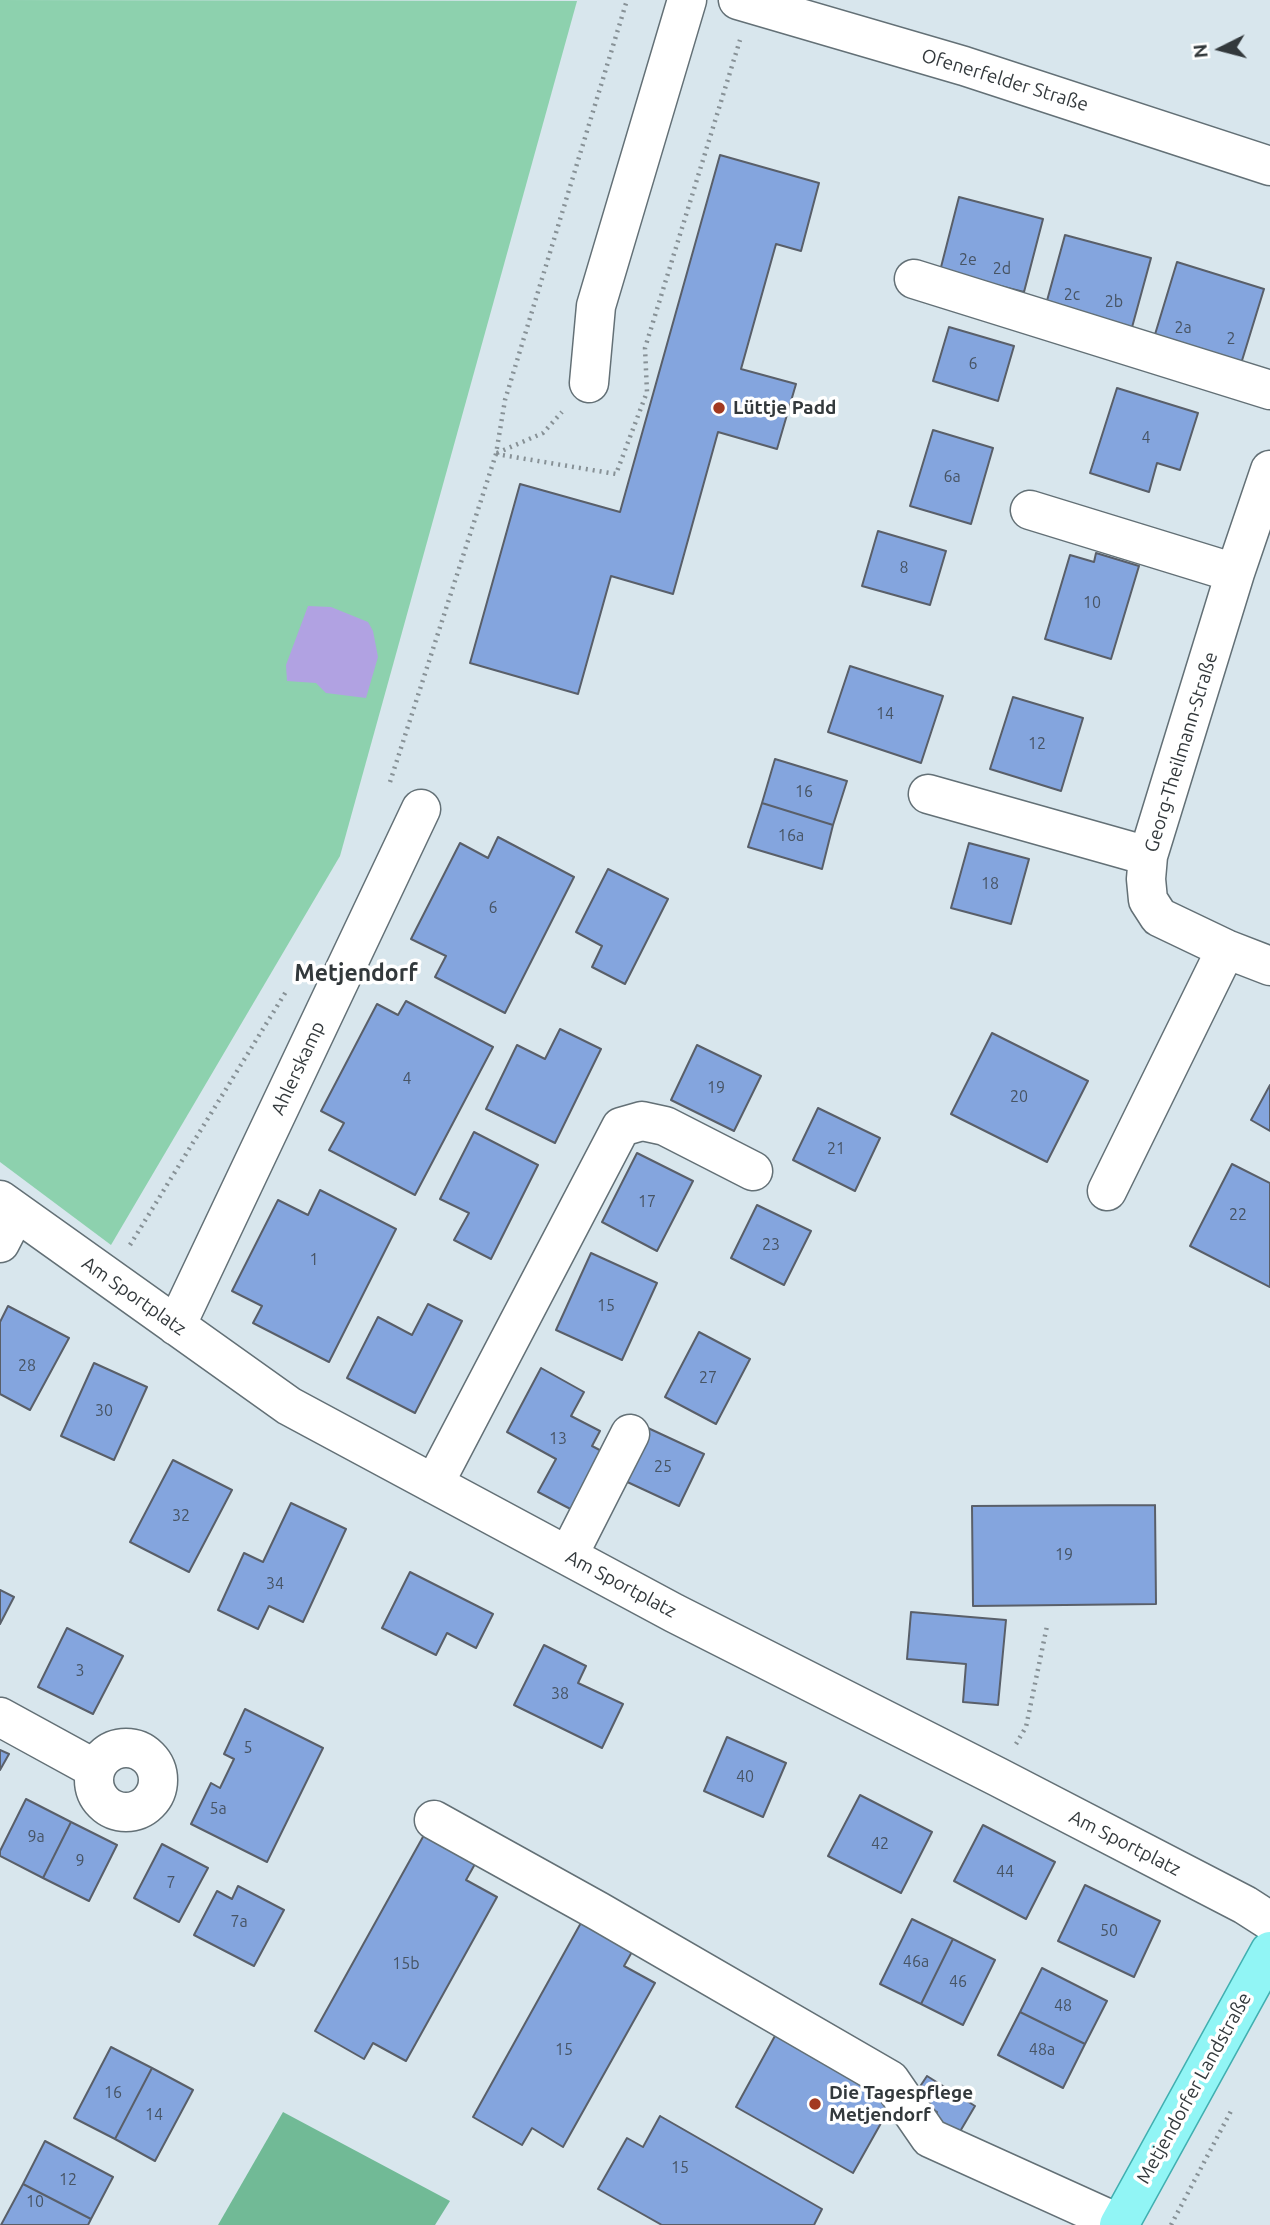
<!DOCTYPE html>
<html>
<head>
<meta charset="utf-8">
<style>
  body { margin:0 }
  #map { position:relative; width:1270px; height:2225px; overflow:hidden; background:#d8e6ed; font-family:Ubuntu,sans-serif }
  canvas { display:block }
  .north { position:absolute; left:1186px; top:14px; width:70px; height:70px; -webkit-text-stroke:5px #fff; paint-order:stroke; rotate:264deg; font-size:19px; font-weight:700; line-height:28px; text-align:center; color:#33393c }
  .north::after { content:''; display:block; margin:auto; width:24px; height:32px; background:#33393c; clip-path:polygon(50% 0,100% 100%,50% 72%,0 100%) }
</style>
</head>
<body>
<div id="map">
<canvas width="1270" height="2225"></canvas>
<div class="north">N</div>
</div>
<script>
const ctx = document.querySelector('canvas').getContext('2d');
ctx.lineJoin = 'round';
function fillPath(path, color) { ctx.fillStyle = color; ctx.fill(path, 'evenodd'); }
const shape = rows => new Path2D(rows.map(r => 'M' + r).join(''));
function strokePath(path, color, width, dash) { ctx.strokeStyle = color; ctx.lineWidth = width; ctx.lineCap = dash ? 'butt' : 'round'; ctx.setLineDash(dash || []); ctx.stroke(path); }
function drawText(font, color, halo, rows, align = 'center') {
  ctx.font = font + ' Ubuntu,sans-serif'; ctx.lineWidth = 7; ctx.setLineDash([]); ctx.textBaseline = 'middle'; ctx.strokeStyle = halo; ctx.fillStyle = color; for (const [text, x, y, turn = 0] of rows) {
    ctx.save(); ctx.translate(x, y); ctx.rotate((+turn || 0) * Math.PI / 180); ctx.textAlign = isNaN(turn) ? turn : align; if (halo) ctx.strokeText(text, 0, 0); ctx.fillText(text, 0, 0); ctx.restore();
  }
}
const green = shape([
  [0,0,577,1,340,856,111,1245,0,1162]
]);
const forest = shape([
  [283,2112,450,2201,435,2225,218,2225]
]);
const water = shape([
  [308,606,331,607,368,622,373,631,378,657,366,698,326,693,316,683,287,681,286,665]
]);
const building = shape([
  [720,155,819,183,801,251,776,244,741,369,796,384,777,449,718,432,673,594,611,576,578,694,470,663,520,484,620,512,720,155],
  [959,197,1043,219,1024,292,940,271,959,197],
  [1065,235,1151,258,1131,331,1045,308,1065,235],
  [1177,262,1264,289,1240,367,1153,341,1177,262],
  [949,327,1014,346,998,401,933,381,949,327],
  [1117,388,1198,413,1180,470,1157,463,1149,492,1090,473,1117,388],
  [933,430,993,448,971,524,910,506,933,430],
  [878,531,946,551,930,605,862,586,878,531],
  [1096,553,1139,566,1111,659,1045,639,1070,555,1094,562,1096,553],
  [850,666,943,696,921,763,828,732,850,666],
  [1013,697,1083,718,1061,791,990,769,1013,697],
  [775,759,847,781,833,825,762,803,775,759],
  [762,803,833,825,822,869,748,847,762,803],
  [498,837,574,877,505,1013,435,977,446,956,411,939,460,843,488,858,498,837],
  [969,843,1029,859,1011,924,951,908,969,843],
  [608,869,668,899,625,984,592,967,602,946,576,932,608,869],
  [406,1001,493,1047,415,1195,329,1150,344,1123,321,1111,377,1004,398,1015,406,1001],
  [560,1029,601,1049,555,1143,486,1109,517,1045,545,1059,560,1029],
  [992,1033,1088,1081,1047,1162,951,1114,992,1033],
  [697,1045,761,1076,734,1131,671,1100,697,1045],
  [1270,1085,1270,1131,1251,1120,1270,1085],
  [818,1108,880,1138,855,1191,793,1160,818,1108],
  [474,1132,538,1165,491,1259,454,1240,469,1213,440,1199,474,1132],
  [637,1153,693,1181,657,1251,602,1222,637,1153],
  [1232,1164,1270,1183,1270,1287,1190,1246,1232,1164],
  [320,1190,396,1229,329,1362,253,1323,262,1306,232,1291,278,1200,308,1215,320,1190],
  [757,1205,811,1231,784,1285,731,1258,757,1205],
  [591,1253,657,1283,622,1360,556,1330,591,1253],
  [428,1304,462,1321,415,1413,347,1378,378,1317,412,1335,428,1304],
  [8,1306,69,1338,30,1410,0,1394,0,1322,8,1306],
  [699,1332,750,1359,716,1424,665,1397,699,1332],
  [94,1363,147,1387,114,1460,61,1436,94,1363],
  [541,1368,584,1392,571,1416,600,1431,592,1446,611,1456,580,1514,538,1492,556,1459,507,1432,541,1368],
  [648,1428,704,1454,679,1506,623,1480,648,1428],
  [173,1460,232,1490,189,1572,130,1542,173,1460],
  [291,1503,346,1529,303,1622,269,1606,258,1629,218,1610,244,1553,263,1562,291,1503],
  [1155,1505,1156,1604,973,1606,972,1506,1155,1505],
  [410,1572,493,1614,476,1648,447,1633,436,1655,382,1628,410,1572],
  [0,1590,14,1597,0,1624,0,1590],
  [911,1612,1006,1620,998,1705,963,1702,966,1664,907,1659,911,1612],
  [67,1628,123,1656,93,1714,38,1687,67,1628],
  [544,1645,586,1666,578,1683,623,1704,602,1748,514,1705,544,1645],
  [245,1709,323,1748,267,1862,191,1824,211,1783,220,1788,234,1759,224,1754,245,1709],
  [727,1737,786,1763,763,1817,704,1791,727,1737],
  [0,1750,9,1754,0,1770,0,1750],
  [860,1795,932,1832,901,1893,828,1856,860,1795],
  [26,1799,71,1822,43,1878,0,1856,0,1851,26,1799],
  [71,1822,117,1845,89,1901,43,1878,71,1822],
  [983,1825,1055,1862,1026,1919,954,1881,983,1825],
  [424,1835,475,1864,466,1880,497,1897,406,2061,373,2043,364,2059,315,2031,424,1835],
  [162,1844,208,1868,179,1922,134,1898,162,1844],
  [1085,1885,1160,1921,1134,1977,1058,1941,1085,1885],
  [238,1886,284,1910,254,1966,194,1935,217,1891,232,1899,238,1886],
  [912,1919,953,1939,921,2004,880,1984,912,1919],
  [582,1921,633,1950,624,1966,655,1983,563,2147,532,2128,522,2145,473,2117,582,1921],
  [953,1939,995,1960,963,2025,921,2004,953,1939],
  [1042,1968,1107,2001,1085,2044,1020,2012,1042,1968],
  [1020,2012,1085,2044,1063,2088,998,2055,1020,2012],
  [776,2034,894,2100,853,2173,736,2107,776,2034],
  [111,2047,152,2068,115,2139,74,2118,111,2047],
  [152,2068,193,2090,155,2161,115,2139,152,2068],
  [927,2076,975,2106,955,2140,928,2125,937,2112,913,2097,927,2076],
  [660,2116,822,2209,814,2225,662,2225,598,2189,627,2138,643,2147,660,2116],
  [45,2141,113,2177,91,2219,23,2184,45,2141],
  [23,2184,91,2219,88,2225,1,2225,23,2184]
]);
const path = shape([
  [497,453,543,433,562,412],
  [496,454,616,474,647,392,645,348,740,40],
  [390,782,496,454,505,400,627,0],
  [130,1245,287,990],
  [1016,1744,1026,1727,1047,1626],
  [1171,2225,1231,2111]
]);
const minor = shape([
  [738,0,964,66,1270,166],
  [914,279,1270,390],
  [589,383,596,306,687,0],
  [1270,470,1235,573,1148,856,1146,879,1148,900,1159,917,1226,949,1270,966],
  [1030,510,1235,573],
  [928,794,1148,856],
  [1107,1191,1226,949],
  [0,1200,289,1406,674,1613,998,1777,1245,1905,1270,1921],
  [0,1243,16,1212],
  [176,1326,421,809],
  [434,1484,621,1127,642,1121,665,1126,753,1171],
  [568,1556,630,1434],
  [0,1717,95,1769],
  '94 1780a32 32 0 1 1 64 0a32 32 0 1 1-64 0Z',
  [434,1820,598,1911,890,2080,930,2138,1120,2224]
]);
const major = shape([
  [1119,2225,1270,1951]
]);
const markers = [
  [719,408,7,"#a23920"],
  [815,2104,7,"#a23920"]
];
const numberNames = [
  ["2e",968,260],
  ["2d",1002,269],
  ["2c",1072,295],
  ["2b",1114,302],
  ["2a",1183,328],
  ["2",1231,339],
  ["6",973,364],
  ["4",1146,438],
  ["6a",952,477],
  ["8",904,568],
  ["10",1092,603],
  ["14",885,714],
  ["12",1037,744],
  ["16",804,792],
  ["16a",791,836],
  ["18",990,884],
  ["6",493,908],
  ["4",407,1079],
  ["19",716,1088],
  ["20",1019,1097],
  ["21",836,1149],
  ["17",647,1202],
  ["22",1238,1215],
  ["23",771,1245],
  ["1",314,1260],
  ["15",606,1306],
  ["28",27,1366],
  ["27",708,1378],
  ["30",104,1411],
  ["13",558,1439],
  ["25",663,1467],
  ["32",181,1516],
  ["19",1064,1555],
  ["34",275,1584],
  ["3",80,1671],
  ["38",560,1694],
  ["5",248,1748],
  ["40",745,1777],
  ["5a",218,1809],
  ["9a",36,1837],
  ["42",880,1844],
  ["9",80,1861],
  ["44",1005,1872],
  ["7",171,1883],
  ["7a",239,1922],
  ["50",1109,1931],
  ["46a",916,1962],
  ["15b",406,1964],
  ["46",958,1982],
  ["48",1063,2006],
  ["15",564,2050],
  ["48a",1042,2050],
  ["16",113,2093],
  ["14",154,2115],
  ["15",680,2168],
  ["12",68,2180],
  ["10",35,2202]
];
const streetNames = [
  ["Ofenerfelder Straße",1005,80,17],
  ["Georg-Theilmann-Straße",1181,752,-73],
  ["Ahlerskamp",298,1068,-65],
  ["Am Sportplatz",134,1296,35],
  ["Am Sportplatz",621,1584,28],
  ["Am Sportplatz",1125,1843,27],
  ["Metjendorfer Landstraße",1194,2088,-61]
];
const poiNames = [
  ["Lüttje Padd",733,408],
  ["Die Tagespflege",829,2093],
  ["Metjendorf",829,2115]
];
const quarterNames = [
  ["Metjendorf",356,973]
];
fillPath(green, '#8dd1ae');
fillPath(forest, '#71ba96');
fillPath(water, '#b1a2e2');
fillPath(building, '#84a5de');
strokePath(building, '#595f69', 2);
strokePath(minor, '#637076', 41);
strokePath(major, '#41afb0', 41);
strokePath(path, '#879196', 4.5, [2, 5]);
strokePath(minor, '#fff', 38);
strokePath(major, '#91f5f5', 38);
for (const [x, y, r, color] of markers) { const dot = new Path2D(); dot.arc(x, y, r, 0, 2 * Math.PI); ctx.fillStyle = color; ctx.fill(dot); strokePath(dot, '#fff', 2.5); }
drawText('16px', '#475464', null, numberNames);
drawText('19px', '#33393c', '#fff', streetNames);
drawText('bold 19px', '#33393c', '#fff', poiNames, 'left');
drawText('bold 23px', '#33393c', '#fff', quarterNames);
</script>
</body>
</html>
